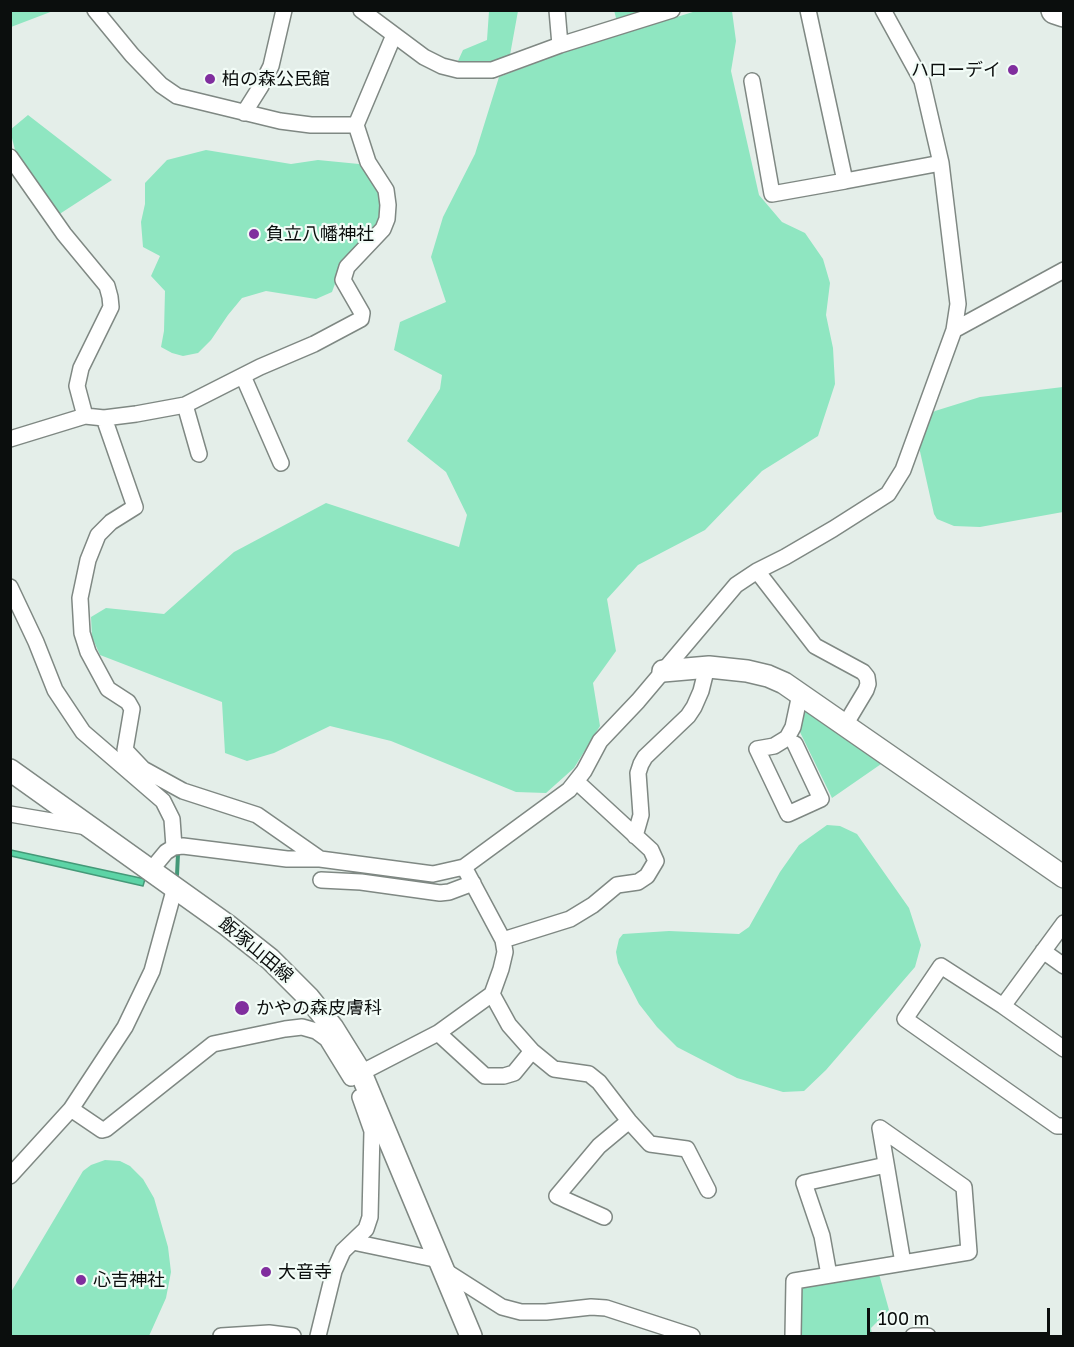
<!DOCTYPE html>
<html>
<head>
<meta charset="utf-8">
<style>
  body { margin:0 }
  #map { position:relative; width:1074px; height:1347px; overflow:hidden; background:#e4eee9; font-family:"Golos Text",sans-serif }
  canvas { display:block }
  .frame { position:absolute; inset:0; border:12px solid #0b0e0d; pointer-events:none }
  .scale { position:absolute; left:867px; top:1308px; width:183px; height:27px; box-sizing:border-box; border:3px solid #0b0e0d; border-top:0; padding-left:8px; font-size:18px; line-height:21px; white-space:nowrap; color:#0b0e0d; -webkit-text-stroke:4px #f2fcf7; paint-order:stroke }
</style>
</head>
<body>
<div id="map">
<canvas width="1074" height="1347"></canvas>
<div class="frame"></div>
<div class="scale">100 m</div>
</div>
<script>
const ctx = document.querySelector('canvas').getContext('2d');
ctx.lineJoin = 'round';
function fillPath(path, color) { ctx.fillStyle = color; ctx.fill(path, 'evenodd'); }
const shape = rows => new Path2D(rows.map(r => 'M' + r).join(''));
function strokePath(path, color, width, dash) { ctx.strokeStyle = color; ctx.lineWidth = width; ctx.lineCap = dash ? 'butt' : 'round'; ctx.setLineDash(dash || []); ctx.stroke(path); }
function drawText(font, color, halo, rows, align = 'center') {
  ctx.font = font + ' "Golos Text","Noto Sans JP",sans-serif'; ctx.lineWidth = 4.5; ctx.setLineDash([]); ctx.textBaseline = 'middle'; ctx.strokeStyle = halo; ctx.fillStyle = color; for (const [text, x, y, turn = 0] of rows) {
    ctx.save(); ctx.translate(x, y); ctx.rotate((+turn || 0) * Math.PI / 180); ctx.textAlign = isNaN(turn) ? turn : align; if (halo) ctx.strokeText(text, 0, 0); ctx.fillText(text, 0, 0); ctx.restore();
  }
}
const green = shape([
  [11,10,52,10,53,11,11,27],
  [614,10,654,11,617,22],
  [489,11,518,11,510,55,493,63,468,65,458,61,463,50,487,40],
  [696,11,732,11,736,41,731,71,759,195,782,222,805,233,823,259,830,283,826,315,833,348,835,384,818,436,762,471,705,530,638,565,607,599,616,651,593,683,600,726,574,768,546,793,516,792,391,741,330,726,274,753,247,761,225,753,222,702,100,655,92,637,91,617,106,608,164,614,234,552,326,503,459,547,467,515,446,472,407,441,440,389,442,375,394,350,400,322,446,302,431,257,443,217,475,154,499,77,562,53],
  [28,115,112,180,58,215,16,154,10,130],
  [206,150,291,164,318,160,359,164,368,171,380,192,383,212,378,226,336,281,332,292,316,299,266,291,242,298,228,315,211,340,198,353,183,356,172,353,161,347,164,331,165,291,151,276,160,256,143,247,141,222,145,204,145,183,167,160],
  [1063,387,1063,512,980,527,954,526,937,519,934,514,919,447,925,418,935,411,980,397],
  [805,707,884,762,832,798,798,728],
  [827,825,840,826,857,834,909,908,921,945,915,967,826,1070,804,1091,783,1092,737,1078,677,1047,657,1027,639,1004,618,963,616,952,619,939,623,934,669,931,739,934,749,927,780,872,799,845],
  [105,1160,120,1161,130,1166,143,1179,154,1198,168,1247,171,1272,166,1298,149,1336,11,1336,11,1292,83,1171,91,1165],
  [879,1274,889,1310,871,1328,872,1335,798,1336,798,1289]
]);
const water = shape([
  [11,850,145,879,143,886,11,856,11,850]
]);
const stream = shape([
  [177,875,178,854]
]);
const street = shape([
  [95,10,132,55,161,85,177,96,280,121,311,125,356,125],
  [361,10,424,57,442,66,458,70,492,70,560,45,672,10],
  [557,10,560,45],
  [808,10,845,181,941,163],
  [752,81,772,194,845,181],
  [244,113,261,86,271,66,284,10],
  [10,157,64,234,107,286,110,297,111,307,81,368,77,386,85,416],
  [954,330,1064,270],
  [243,376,281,463],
  [185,405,199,454],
  [104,418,135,507,111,522,98,535,88,560,80,598,82,633,88,652,108,689,128,702,132,709,125,750,143,769,183,791,257,815,320,859],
  [10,439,85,416,104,418,136,414,185,405,260,367,314,344,361,319,362,313,343,280,347,267,383,229,387,219,388,205,386,190,368,162,356,125,394,35],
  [757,571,815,646,863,672,867,677,868,684,866,690,845,725],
  [10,587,36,642,55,690,83,732,163,801,172,819,174,847],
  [795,744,821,799,788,814,757,749,774,746,787,738,793,727,800,694],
  [10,814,87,827],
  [635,836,641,815,638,773,641,764,645,757,688,716,694,707,701,691,707,667],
  [151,870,166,852,174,847,183,846,287,859,320,859,433,874,464,867,569,790,584,771,600,741,638,701,736,585,757,571,785,557,833,529,888,494,903,470,954,330,958,304,941,163,922,81,883,10],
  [321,880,361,882,440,893,449,892,473,883],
  [503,940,570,919,593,905,617,885,638,882,647,876,656,861,651,850,576,781],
  [1043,951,1064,966],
  [492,994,509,1025,532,1051,554,1069,589,1074,599,1082,629,1121,650,1144,687,1149,708,1190],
  [1003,1006,1064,923],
  [438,1033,485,1076,504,1076,514,1073,532,1051],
  [1064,1049,1003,1006,941,966,905,1019,1057,1126,1064,1126],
  [71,1109,102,1130,106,1129,213,1044,285,1029,302,1027,316,1031,327,1039,351,1078,438,1033,492,994,501,969,505,952,503,940,464,867],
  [10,1176,71,1109,125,1027,152,971,175,887],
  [604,1217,557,1196,599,1146,629,1121],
  [353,1242,439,1260],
  [444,1270,502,1307,521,1312,546,1312,591,1307,606,1308,692,1336],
  [829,1275,822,1236,804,1183,886,1165],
  [221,1336,269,1333,293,1336],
  [318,1336,334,1271,343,1251,366,1229,370,1217,372,1131,360,1097],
  [793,1336,794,1281,903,1263,969,1252,964,1187,880,1128,903,1263],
  [913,1336,928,1336]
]);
const secondary = shape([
  [663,671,709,667,747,671,768,676,784,683,1064,877],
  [10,770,227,925,270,959,309,998,333,1028,361,1073,471,1336]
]);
const highway = shape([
  [1055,10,1064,13]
]);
const markers = [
  [1013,70,6,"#802e9e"],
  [210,79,6,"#802e9e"],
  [254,234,6,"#802e9e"],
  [242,1008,8,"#802e9e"],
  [266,1272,6,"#802e9e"],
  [81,1280,6,"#802e9e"]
];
const poiNames = [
  ["ハローデイ",1001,70,"right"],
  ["柏の森公民館",222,79],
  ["負立八幡神社",266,234],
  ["かやの森皮膚科",256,1008],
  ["大音寺",278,1272],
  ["心吉神社",93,1280]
];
const streetNames = [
  ["飯塚山田線",256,950,40]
];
fillPath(green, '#8fe6c1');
fillPath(water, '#5cd4a6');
strokePath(water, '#449978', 1.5);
strokePath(stream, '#449978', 4);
strokePath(street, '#7f8883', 18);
strokePath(secondary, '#7f8883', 24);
strokePath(highway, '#7f8883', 30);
strokePath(street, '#fff', 15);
strokePath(secondary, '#fff', 21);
strokePath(highway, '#fff', 27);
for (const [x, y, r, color] of markers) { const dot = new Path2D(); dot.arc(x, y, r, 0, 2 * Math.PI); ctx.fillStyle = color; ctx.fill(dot); strokePath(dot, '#f2fcf7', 2); }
drawText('18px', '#0b0e0d', '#f2fcf7', poiNames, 'left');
drawText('18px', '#0b0e0d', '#f2fcf7', streetNames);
</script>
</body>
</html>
